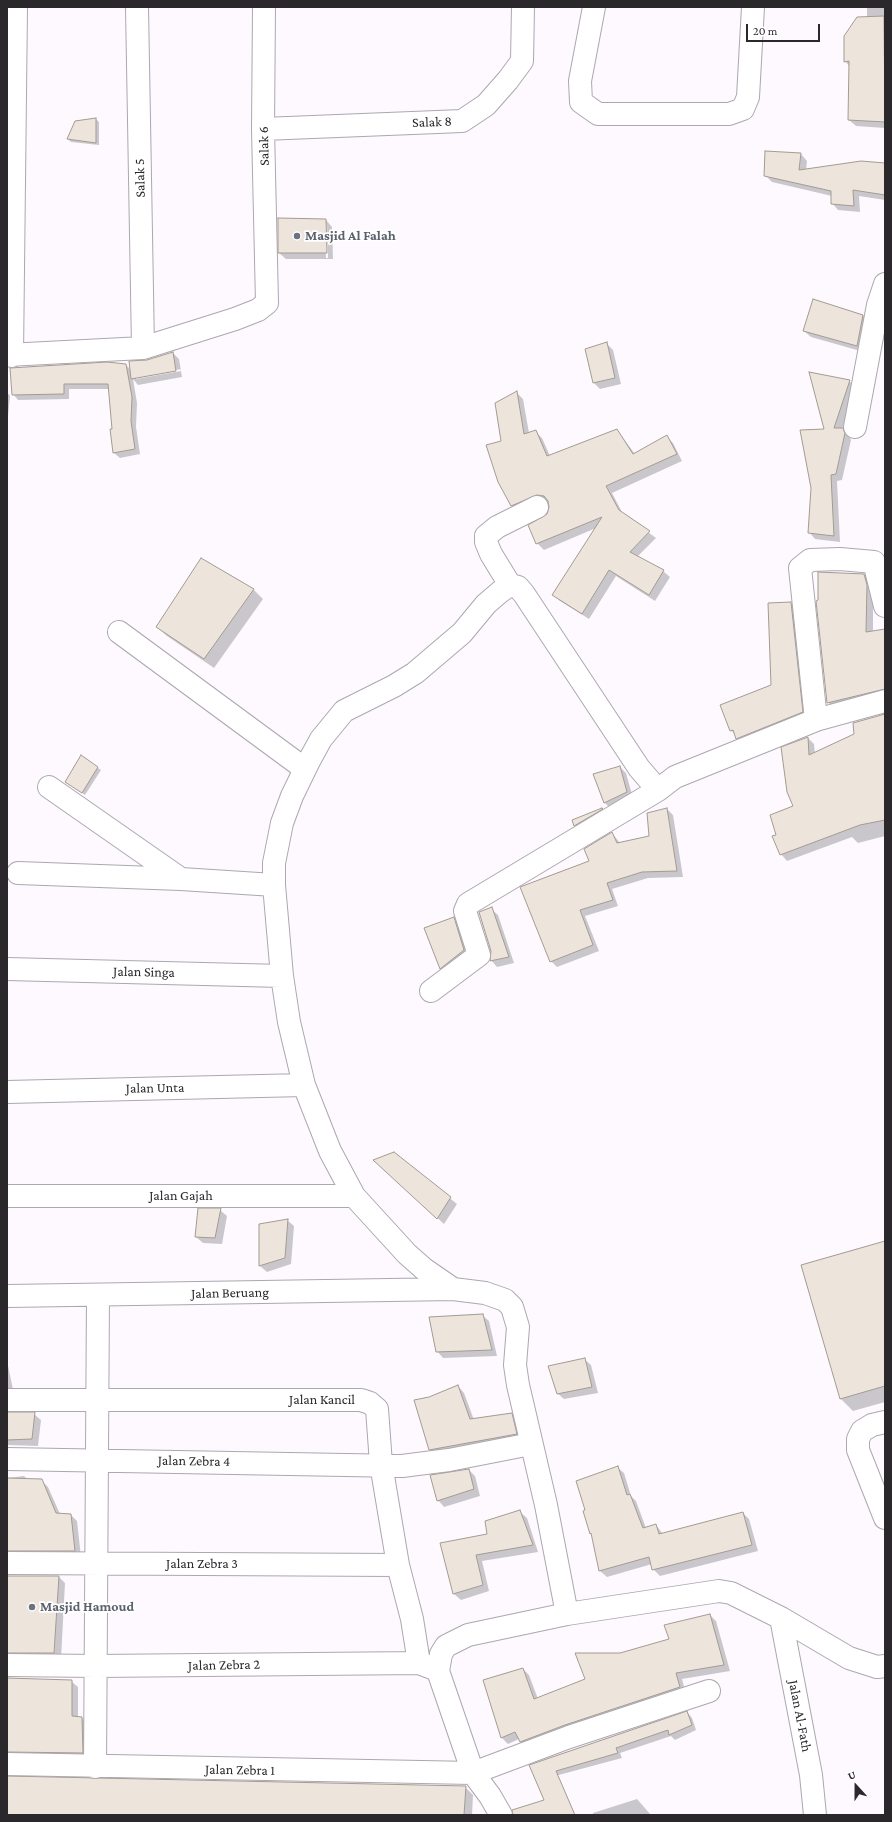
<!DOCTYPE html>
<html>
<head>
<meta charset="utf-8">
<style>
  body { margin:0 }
  #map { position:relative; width:892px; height:1822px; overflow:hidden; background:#fdf9ff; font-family:"Crimson Pro",serif }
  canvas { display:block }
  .frame { position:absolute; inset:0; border:8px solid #2a282b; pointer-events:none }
  .north { position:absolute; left:836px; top:1766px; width:40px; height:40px; -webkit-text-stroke:3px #fff; paint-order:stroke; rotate:339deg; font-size:11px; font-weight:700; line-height:16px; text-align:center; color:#2a282b }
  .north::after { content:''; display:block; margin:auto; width:14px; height:18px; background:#2a282b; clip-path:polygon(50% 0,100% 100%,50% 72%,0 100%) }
  .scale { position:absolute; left:746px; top:24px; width:74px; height:18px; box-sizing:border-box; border:2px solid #2a282b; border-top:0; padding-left:5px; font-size:12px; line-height:14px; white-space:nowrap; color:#2a282b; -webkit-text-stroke:3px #fff; paint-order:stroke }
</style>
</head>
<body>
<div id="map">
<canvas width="892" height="1822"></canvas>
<div class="frame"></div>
<div class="north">U</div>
<div class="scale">20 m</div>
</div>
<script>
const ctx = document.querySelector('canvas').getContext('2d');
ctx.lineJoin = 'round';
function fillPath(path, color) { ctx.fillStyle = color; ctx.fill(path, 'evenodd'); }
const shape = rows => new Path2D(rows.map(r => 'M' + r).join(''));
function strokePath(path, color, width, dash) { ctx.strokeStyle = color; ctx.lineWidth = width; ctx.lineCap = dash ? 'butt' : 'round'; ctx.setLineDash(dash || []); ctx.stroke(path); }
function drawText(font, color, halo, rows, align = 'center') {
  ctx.font = font + ' "Crimson Pro",serif'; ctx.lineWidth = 3.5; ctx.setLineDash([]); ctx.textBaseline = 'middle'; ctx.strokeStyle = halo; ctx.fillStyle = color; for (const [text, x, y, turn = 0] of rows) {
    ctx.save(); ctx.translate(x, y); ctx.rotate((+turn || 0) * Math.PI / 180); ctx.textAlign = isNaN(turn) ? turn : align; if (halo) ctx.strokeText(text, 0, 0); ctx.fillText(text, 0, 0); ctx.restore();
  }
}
const shadow = shape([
  [867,7,885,7,885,128,856,126,849,120,850,67,845,61,867,18],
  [96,119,99,122,99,145,71,142,68,139],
  [766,152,801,154,807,161,806,170,885,164,885,200,859,196,860,212,838,210,832,203,832,196,772,182,765,175],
  [326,220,332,227,333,259,286,259,279,253],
  [325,225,327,225,328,258,326,258],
  [813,300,863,315,869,322,864,352,811,337,804,331],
  [607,344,613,350,621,384,600,389,594,383,586,350],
  [173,353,179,359,182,377,138,385,133,379,137,403,136,427,140,454,120,458,114,453,111,430,114,430,110,389,69,389,69,399,18,400,13,394,126,365,131,370,147,361],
  [181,369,181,371,136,379,136,377],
  [849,381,856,387,842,429,849,435,851,440,842,480,837,481,840,542,815,539,809,532,825,430],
  [7,392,10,396,7,426],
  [517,393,523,399,529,433,535,431,542,438,550,456,617,430,635,454,667,437,673,443,682,461,612,493,623,514,656,538,637,557,663,571,670,577,655,601,616,576,589,619,560,601,554,595,596,528,544,550,537,543,550,507,549,502,544,501,518,512,512,505,502,442],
  [201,560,254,590,263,599,214,668,167,636,157,627],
  [864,575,870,581,873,592,873,632,885,630,885,697,834,709,828,702],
  [791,603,795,608,807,717,742,743,731,730,772,686],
  [885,715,885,836,858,843,852,837,787,861,781,854,778,835,794,807,808,738,814,744,815,754,856,735],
  [81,756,101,770,85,795,66,782],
  [620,767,626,773,633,798,611,809,605,803,594,775],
  [667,809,673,815,683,877,648,878,612,889,618,906,585,916,599,951,557,967,551,961,590,861,612,833,620,843,650,836],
  [602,810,605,812,578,828,575,825,573,821],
  [491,909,498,915,514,963,497,967,491,960],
  [454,919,460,925,470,957,447,975,440,968],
  [394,1153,457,1204,444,1224,381,1167],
  [220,1210,227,1216,222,1244,203,1243,196,1237],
  [287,1220,294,1226,291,1264,267,1272,260,1266],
  [885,1242,885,1402,853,1411,840,1398],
  [482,1315,489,1321,497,1356,443,1358,437,1351],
  [584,1359,591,1365,598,1393,564,1399,557,1393],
  [7,1361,14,1394,7,1396],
  [458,1386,464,1393,474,1420,511,1414,518,1421,522,1440,436,1456,430,1449,430,1398],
  [7,1413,34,1414,41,1420,38,1446,7,1445],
  [617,1467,624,1473,631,1496,636,1501,646,1528,656,1525,663,1534,743,1513,749,1519,758,1551,660,1576,653,1569,652,1564,607,1577,600,1571,593,1536,584,1512],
  [469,1470,475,1476,480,1496,444,1507,438,1500],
  [24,1476,28,1480,41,1480,48,1487,60,1514,71,1515,77,1521,81,1557,7,1559,7,1478],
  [520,1512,527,1518,538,1552,482,1561,489,1591,461,1600,454,1594,441,1544,488,1534],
  [7,1576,59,1577,65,1583,61,1659,7,1661],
  [710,1615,716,1621,730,1671,682,1679,686,1694,527,1748,519,1739,508,1744,502,1738,484,1680,523,1669,529,1675,538,1699,586,1680,670,1640],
  [7,1678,71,1681,78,1687,78,1718,82,1718,88,1724,89,1759,7,1760],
  [687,1712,692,1718,696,1730,675,1740,671,1736,620,1753,622,1758,540,1780,534,1775],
  [7,1776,465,1787,473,1795,472,1815,7,1815],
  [637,1799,651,1815,593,1815,593,1813]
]);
const building = shape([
  [884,16,885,122,848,120,849,61,844,62,844,36,857,17,884,16],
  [96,118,96,143,67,139,75,121,96,118],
  [765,151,801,153,799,170,861,161,885,163,885,195,853,190,854,206,831,204,831,191,764,176,765,151],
  [278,218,326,219,327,253,278,253,278,218],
  [813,299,863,315,857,346,803,331,813,299],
  [607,342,615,378,593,383,585,349,607,342],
  [173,352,176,371,131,379,129,361,147,360,173,352],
  [107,362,126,364,132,397,131,421,135,449,113,453,110,429,112,429,108,384,64,384,64,394,12,395,10,368,107,362],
  [809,372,850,380,834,428,843,428,845,433,836,474,831,475,834,536,808,533,811,488,800,430,824,429,809,372],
  [517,391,524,434,536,430,547,456,617,429,633,454,667,435,677,454,606,486,619,510,650,531,630,552,664,570,649,595,609,570,582,614,552,595,602,517,536,544,528,525,547,514,549,507,548,501,544,496,537,495,511,506,498,482,486,445,501,441,495,403,517,391],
  [201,558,254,589,204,659,156,627,201,558],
  [818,572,864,574,867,585,866,632,885,629,885,689,827,703,816,601,818,600,818,572],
  [791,602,803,712,736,739,733,730,730,731,720,705,771,685,768,603,791,602],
  [885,714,885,820,860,825,780,855,772,836,776,835,770,815,793,806,787,792,781,747,808,737,809,755,854,734,853,723,885,714],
  [81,755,98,767,82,793,65,782,81,755],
  [620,766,627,792,604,803,593,774,620,766],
  [602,808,603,809,574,826,572,820,602,808],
  [667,808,677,871,642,872,607,883,613,900,580,910,593,945,550,962,520,887,589,861,584,849,612,832,617,843,649,836,647,813,667,808],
  [492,907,509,957,490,961,491,951,479,912,492,907],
  [454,917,464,950,440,969,424,928,454,917],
  [394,1152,451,1197,437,1219,373,1160,394,1152],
  [198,1208,221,1208,215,1238,195,1237,198,1208],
  [288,1219,285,1258,259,1266,259,1224,288,1219],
  [885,1241,885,1386,840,1399,801,1265,885,1241],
  [483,1314,492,1350,436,1352,429,1317,483,1314],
  [585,1358,592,1387,557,1394,548,1366,585,1358],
  [458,1385,470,1419,512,1413,517,1434,429,1450,414,1400,429,1397,458,1385],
  [7,1412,35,1412,32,1439,7,1440,7,1412],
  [618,1466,627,1495,630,1494,643,1528,656,1524,659,1534,743,1512,752,1545,652,1570,649,1557,599,1571,591,1533,590,1534,583,1511,585,1510,576,1481,618,1466],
  [469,1469,474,1489,437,1501,430,1475,469,1469],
  [7,1478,42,1479,56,1513,71,1514,75,1551,7,1551,7,1478],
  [520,1510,533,1545,476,1555,483,1585,453,1594,440,1543,487,1534,485,1521,520,1510],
  [7,1576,59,1576,54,1653,7,1653,7,1576],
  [710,1614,724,1665,676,1673,680,1687,565,1725,520,1742,515,1732,501,1738,483,1680,523,1668,534,1699,585,1679,575,1653,620,1653,669,1639,664,1625,710,1614],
  [7,1678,72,1680,72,1716,82,1717,83,1753,7,1752,7,1678],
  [687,1711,692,1725,669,1735,668,1730,616,1748,618,1753,556,1771,575,1815,513,1815,512,1810,544,1800,529,1765,687,1711],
  [7,1776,466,1786,464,1815,7,1815,7,1776]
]);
const minor = shape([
  [137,7,143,348],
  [594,7,580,81,581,102,598,114,729,114,743,109,748,97,753,7],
  [263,129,462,121,486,105,508,80,522,61,523,7],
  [7,355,143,348,235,319,258,310,267,303,263,129,264,7],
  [12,356,16,7],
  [855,427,878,305,885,284],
  [510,585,491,554,486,542,486,536,497,527,537,507],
  [119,632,305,769],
  [816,720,800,568,810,560,840,559,874,562,885,606],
  [49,787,181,879],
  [18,873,181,879,274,885],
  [7,969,282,976],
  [431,991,479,955,465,911,468,904,658,790],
  [7,1092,304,1085],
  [7,1196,354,1196],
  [7,1296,453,1289],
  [7,1400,361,1400,370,1403,377,1409,381,1464,398,1565,412,1619,419,1663],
  [885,1422,872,1425,862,1431,858,1439,858,1450,885,1518],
  [7,1459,402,1466,449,1460,531,1444],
  [7,1563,398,1565],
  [567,1614,719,1591,731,1593,781,1618,849,1658,877,1667,885,1666],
  [781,1618,811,1775,815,1815],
  [7,1665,96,1666,419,1663,432,1668],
  [7,1764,473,1773,569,1737,709,1691],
  [95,1767,98,1295],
  [501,1815,490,1796,473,1773,438,1671,441,1654,446,1646,468,1635,567,1614,546,1505,518,1385,515,1365,518,1327,512,1307,505,1300,485,1293,453,1289,424,1269,407,1254,354,1196,330,1151,304,1085,289,1022,282,976,274,885,274,863,282,823,292,796,309,761,321,739,344,711,394,686,415,673,462,633,486,604,500,592,510,585,518,587,524,594,639,768,658,790,675,777,816,720,885,701]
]);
const markers = [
  [297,236,4,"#6b7280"],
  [32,1607,4,"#6b7280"]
];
const streetNames = [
  ["Salak 8",432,122,-2],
  ["Salak 6",264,146,-91],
  ["Salak 5",140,178,-91],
  ["Jalan Singa",144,972,1],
  ["Jalan Unta",155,1088,-1],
  ["Jalan Gajah",181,1196],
  ["Jalan Beruang",230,1293,-1],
  ["Jalan Kancil",322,1400],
  ["Jalan Zebra 4",194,1461,1],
  ["Jalan Zebra 3",202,1564],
  ["Jalan Zebra 2",224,1665,-1],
  ["Jalan Al-Fath",800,1716,79],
  ["Jalan Zebra 1",240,1770,1]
];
const worshipNames = [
  ["Masjid Al Falah",305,236],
  ["Masjid Hamoud",40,1607]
];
fillPath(shadow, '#0003');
fillPath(building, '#ede4db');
strokePath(building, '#a39b92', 1);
strokePath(minor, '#ada7b0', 24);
strokePath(minor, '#fff', 22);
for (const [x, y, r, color] of markers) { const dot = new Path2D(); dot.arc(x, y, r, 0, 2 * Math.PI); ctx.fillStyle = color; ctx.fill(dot); strokePath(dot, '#fff', 1.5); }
drawText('14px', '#2a282b', '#fff', streetNames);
drawText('bold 14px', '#5b616d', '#fff', worshipNames, 'left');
</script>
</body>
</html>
